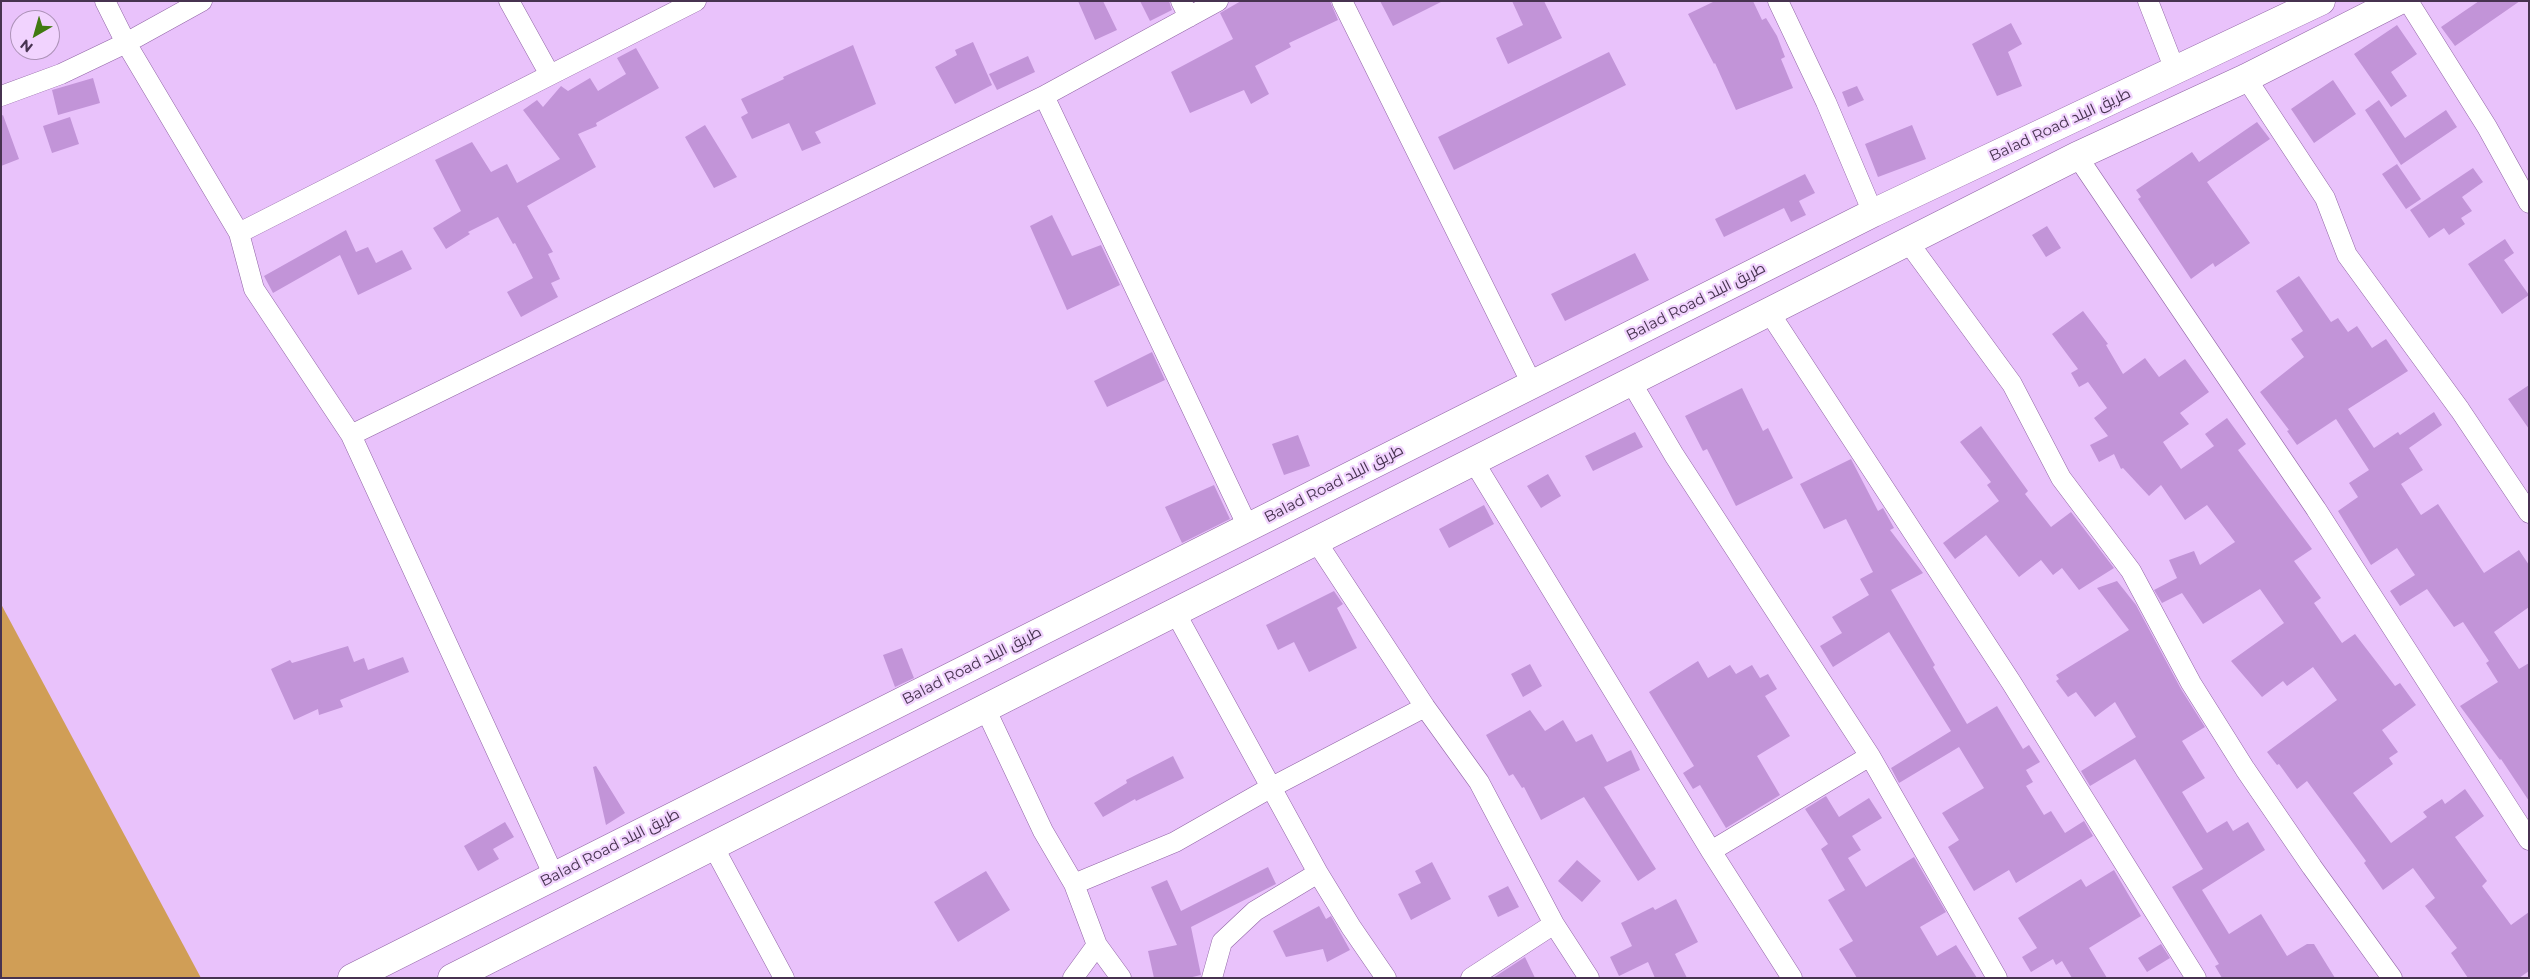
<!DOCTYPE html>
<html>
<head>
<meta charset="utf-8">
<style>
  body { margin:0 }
  #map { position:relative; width:2530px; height:979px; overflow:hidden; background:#e9c2fb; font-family:Montserrat,sans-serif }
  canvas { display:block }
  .frame { position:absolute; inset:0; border:2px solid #473350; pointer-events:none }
  .north { position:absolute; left:10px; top:10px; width:50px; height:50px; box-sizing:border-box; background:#f1d3fe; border:1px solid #ad93b8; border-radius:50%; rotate:218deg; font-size:14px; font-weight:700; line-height:20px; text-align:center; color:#473350 }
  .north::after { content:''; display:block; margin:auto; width:18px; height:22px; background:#417a11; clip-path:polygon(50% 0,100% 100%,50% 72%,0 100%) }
</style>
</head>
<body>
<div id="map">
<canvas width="2530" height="979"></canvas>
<div class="frame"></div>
<div class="north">N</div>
</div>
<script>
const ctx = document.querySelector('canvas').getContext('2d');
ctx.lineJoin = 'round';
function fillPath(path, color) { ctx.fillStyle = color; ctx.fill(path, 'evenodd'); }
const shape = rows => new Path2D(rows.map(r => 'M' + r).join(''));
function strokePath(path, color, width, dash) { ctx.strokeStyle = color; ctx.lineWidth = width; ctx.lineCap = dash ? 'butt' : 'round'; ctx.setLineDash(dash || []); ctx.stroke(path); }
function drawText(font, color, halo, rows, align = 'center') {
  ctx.font = font + ' Montserrat,Cairo,sans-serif'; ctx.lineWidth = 4.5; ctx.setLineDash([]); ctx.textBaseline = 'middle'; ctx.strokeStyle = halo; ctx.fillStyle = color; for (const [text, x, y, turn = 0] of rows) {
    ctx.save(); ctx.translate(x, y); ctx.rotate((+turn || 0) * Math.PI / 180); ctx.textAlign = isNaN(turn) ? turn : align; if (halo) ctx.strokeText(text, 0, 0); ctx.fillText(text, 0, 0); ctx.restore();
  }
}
const green = shape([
  [1,604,201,978,1,978]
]);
const building = shape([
  [1078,1,1103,1,1117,30,1095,40],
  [1140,1,1169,1,1172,10,1150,21],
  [1241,1,1330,1,1338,20,1289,43,1291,47,1255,66,1269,94,1251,104,1244,90,1190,113,1171,72,1233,39,1220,13],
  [1380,1,1443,1,1393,26],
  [1512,1,1544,1,1562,38,1508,64,1496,38,1523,25],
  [1715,1,1753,1,1762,20,1766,18,1777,36,1785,57,1781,59,1793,88,1736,110,1715,63,1714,64,1688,14],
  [2479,1,2520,1,2455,46,2441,27],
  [2011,23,2022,44,2008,52,2022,86,1997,96,1972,44],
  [2397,25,2417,54,2391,72,2407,96,2391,107,2354,54],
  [973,42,992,85,955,104,935,67,957,55,955,50],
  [853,45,876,104,815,132,821,143,802,151,789,123,752,139,741,117,748,113,741,99,784,79,783,77],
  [636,48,659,88,596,123,597,126,578,134,596,167,527,206,553,252,548,254,560,279,551,283,558,297,521,317,507,292,533,278,515,243,513,244,498,217,468,232,470,234,446,249,433,228,461,211,435,160,472,142,491,172,507,164,517,183,560,159,523,110,537,100,543,107,561,86,568,91,590,78,598,91,626,74,617,58],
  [1609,52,1626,85,1454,170,1438,137],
  [1028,56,1035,72,997,90,989,74],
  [93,78,100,103,58,115,52,90],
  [2333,80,2356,114,2314,143,2291,109],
  [1857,86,1864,100,1848,107,1842,92],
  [2379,100,2405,138,2446,110,2457,127,2401,165,2365,110],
  [3,115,19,159,1,166,1,116],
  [70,117,79,144,52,153,43,126],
  [2257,122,2270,139,2207,182,2250,243,2215,267,2213,263,2191,279,2138,199,2141,197,2136,190,2192,152,2199,162],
  [705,125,737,177,714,188,685,137],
  [1912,125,1926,159,1878,177,1865,144],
  [2397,164,2421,199,2406,209,2382,174],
  [2473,168,2483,182,2462,197,2472,211,2461,218,2465,224,2449,235,2444,228,2429,238,2410,210],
  [1805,174,1815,193,1799,201,1806,215,1791,222,1784,208,1724,237,1715,219],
  [1052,215,1072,256,1101,245,1120,285,1067,310,1030,226],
  [2047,226,2061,248,2046,257,2032,235],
  [346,230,356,252,368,247,376,263,402,250,412,269,358,295,340,255,273,293,264,276],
  [2505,239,2514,253,2504,260,2529,295,2502,314,2468,264],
  [1635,253,1649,280,1565,321,1551,294],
  [2299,276,2331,322,2338,318,2348,332,2357,326,2372,348,2386,339,2408,371,2348,409,2374,448,2398,432,2400,435,2434,412,2442,425,2409,448,2423,470,2401,484,2421,515,2438,504,2484,573,2519,550,2529,565,2529,607,2494,632,2519,669,2529,663,2529,801,2501,759,2500,760,2460,706,2498,682,2486,663,2489,661,2463,622,2454,627,2427,589,2400,606,2390,591,2415,575,2397,548,2371,565,2338,511,2358,497,2349,483,2369,470,2336,419,2297,445,2287,431,2289,430,2260,392,2304,357,2291,339,2303,331,2276,291],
  [2083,311,2108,344,2106,345,2123,374,2145,358,2159,377,2185,359,2209,392,2180,413,2189,424,2163,442,2181,469,2214,446,2205,434,2227,418,2246,444,2238,450,2312,549,2294,561,2321,598,2314,603,2342,643,2355,634,2395,686,2400,683,2416,705,2382,730,2398,752,2389,758,2393,764,2353,793,2391,843,2427,817,2423,812,2442,799,2445,804,2465,789,2484,816,2455,837,2487,881,2482,886,2511,925,2529,912,2529,971,2519,978,2468,978,2451,953,2457,948,2425,906,2435,898,2413,868,2383,890,2364,863,2366,861,2307,781,2297,789,2279,764,2277,765,2267,752,2337,700,2313,667,2287,686,2283,681,2262,697,2231,661,2284,623,2260,589,2203,624,2182,593,2162,603,2154,590,2177,578,2169,560,2194,551,2200,565,2235,542,2207,505,2185,520,2161,485,2149,496,2123,468,2121,469,2114,454,2099,462,2090,445,2108,436,2094,418,2107,408,2088,382,2079,387,2071,373,2078,369,2052,334],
  [1152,352,1165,380,1107,407,1094,381],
  [2529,385,2529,429,2508,399],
  [1742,388,1763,431,1768,428,1793,478,1736,506,1707,449,1703,451,1685,416],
  [1981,426,2028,491,2025,494,2051,527,2071,512,2114,568,2079,590,2062,568,2053,575,2041,560,2019,577,1986,535,1955,559,1943,543,1999,501,1987,485,1991,482,1960,442],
  [1635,432,1643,447,1593,471,1585,456],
  [1298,435,1310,466,1284,475,1272,444],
  [1851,459,1878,511,1883,508,1894,528,1890,530,1923,573,1891,590,1935,665,1933,667,1967,724,1997,706,2023,749,2029,745,2040,762,2026,770,2033,782,2026,786,2044,815,2051,811,2065,833,2084,821,2093,836,2016,883,2009,870,1974,891,1948,847,1959,840,1942,813,1984,788,1959,747,1899,783,1891,768,1951,731,1889,632,1833,667,1820,646,1842,633,1832,617,1869,595,1860,579,1873,572,1846,519,1824,529,1800,484],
  [1548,474,1561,496,1541,508,1527,486],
  [1214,485,1230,519,1182,543,1165,507],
  [1484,505,1494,524,1449,548,1439,529],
  [2117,581,2136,605,2181,689,2205,727,2182,741,2205,778,2182,792,2207,833,2227,821,2233,831,2248,822,2265,850,2202,890,2229,934,2261,914,2287,956,2307,944,2314,944,2335,978,2222,978,2215,966,2219,964,2172,887,2203,869,2135,759,2090,786,2081,771,2136,737,2115,702,2095,717,2076,692,2068,697,2056,681,2059,679,2056,675,2129,630,2097,588],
  [1334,591,1343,604,1337,608,1357,648,1309,672,1294,642,1278,650,1266,625],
  [348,646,354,662,364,658,368,670,403,657,409,672,340,700,343,707,319,715,318,709,294,720,271,669,290,660,292,663],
  [902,648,914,678,895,687,883,655],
  [1698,661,1708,678,1730,665,1736,674,1752,665,1760,678,1768,674,1777,689,1765,696,1790,736,1757,756,1780,795,1726,828,1700,785,1693,789,1683,773,1694,766,1649,692],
  [1530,664,1542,686,1523,697,1511,674],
  [1530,710,1545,731,1563,720,1576,742,1592,734,1607,762,1631,750,1640,770,1604,787,1656,869,1638,881,1584,797,1541,820,1524,787,1522,788,1513,774,1509,776,1486,735],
  [1173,756,1184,778,1136,801,1135,799,1103,817,1094,803,1127,783,1126,780],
  [596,766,625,813,606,825,593,767],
  [1826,796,1839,817,1869,798,1882,818,1852,836,1861,850,1848,858,1866,887,1914,857,1946,912,1920,927,1937,956,1956,945,1977,978,1857,978,1839,949,1853,941,1828,900,1845,890,1821,849,1828,844,1805,809],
  [505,822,514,837,493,849,499,859,478,871,464,846],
  [1577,860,1601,881,1582,902,1558,881],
  [1432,862,1451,899,1411,920,1398,894,1421,883,1415,871],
  [1268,867,1276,884,1191,927,1201,975,1188,978,1154,978,1148,951,1177,945,1151,887,1167,880,1181,911],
  [2114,870,2141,916,2089,948,2107,978,2072,978,2062,961,2056,965,2053,959,2031,972,2022,957,2037,948,2018,918,2081,879,2086,887],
  [986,871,1010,910,958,942,934,902],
  [1508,886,1519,907,1498,917,1488,896],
  [1676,899,1698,942,1675,954,1687,978,1655,978,1648,962,1619,976,1610,957,1632,946,1621,923,1653,907,1655,910],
  [1319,906,1326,919,1331,916,1350,950,1327,962,1323,949,1286,957,1273,931],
  [2161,944,2170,958,2147,972,2138,958],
  [1525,957,1535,978,1493,978]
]);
const street = shape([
  [105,1,126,43,239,233,254,289,351,435,554,876],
  [509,1,550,75],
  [1181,1,1189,17],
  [1218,1,1044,96,1248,527],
  [1342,1,1532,384],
  [1778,1,1826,102,1873,213],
  [2148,1,2175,70],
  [2408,1,2487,127,2529,203],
  [2246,78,2325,198,2347,255,2460,410,2529,513],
  [1,96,61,74,126,43,202,1],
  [2077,156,2316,509,2529,840],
  [239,233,696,1],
  [1908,242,2012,384,2061,478,2131,571,2191,683,2245,769,2312,867,2392,978],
  [1769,312,2011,682,2196,978],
  [1631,382,1674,455,1870,756,1997,978],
  [351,435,1044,96],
  [1474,462,1711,851,1792,978],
  [1316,541,1425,707,1479,782,1554,924,1589,978],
  [1175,612,1318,873,1351,927,1386,978],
  [985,708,1043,831,1074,884,1175,842,1270,788,1425,707],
  [713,846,784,978],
  [1711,851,1870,756],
  [1074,884,1097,945,1121,978],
  [1073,978,1097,945],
  [1212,978,1222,942,1255,911,1318,873],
  [1471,978,1554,924]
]);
const highway = shape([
  [352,978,1873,213,2321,1],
  [452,978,2077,156,2246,78,2398,1]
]);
const streetNames = [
  ["Balad Road طريق البلد",2060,125,-25],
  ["Balad Road طريق البلد",1696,302,-27],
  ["Balad Road طريق البلد",1334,484,-27],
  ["Balad Road طريق البلد",972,666,-27],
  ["Balad Road طريق البلد",610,848,-27]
];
fillPath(green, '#d09e56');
fillPath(building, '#c294d8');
strokePath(street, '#9064a5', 21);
strokePath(highway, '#9064a5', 29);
strokePath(street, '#fff', 20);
strokePath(highway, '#fff', 28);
drawText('15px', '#473350', '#f1d3fe', streetNames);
</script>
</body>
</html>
